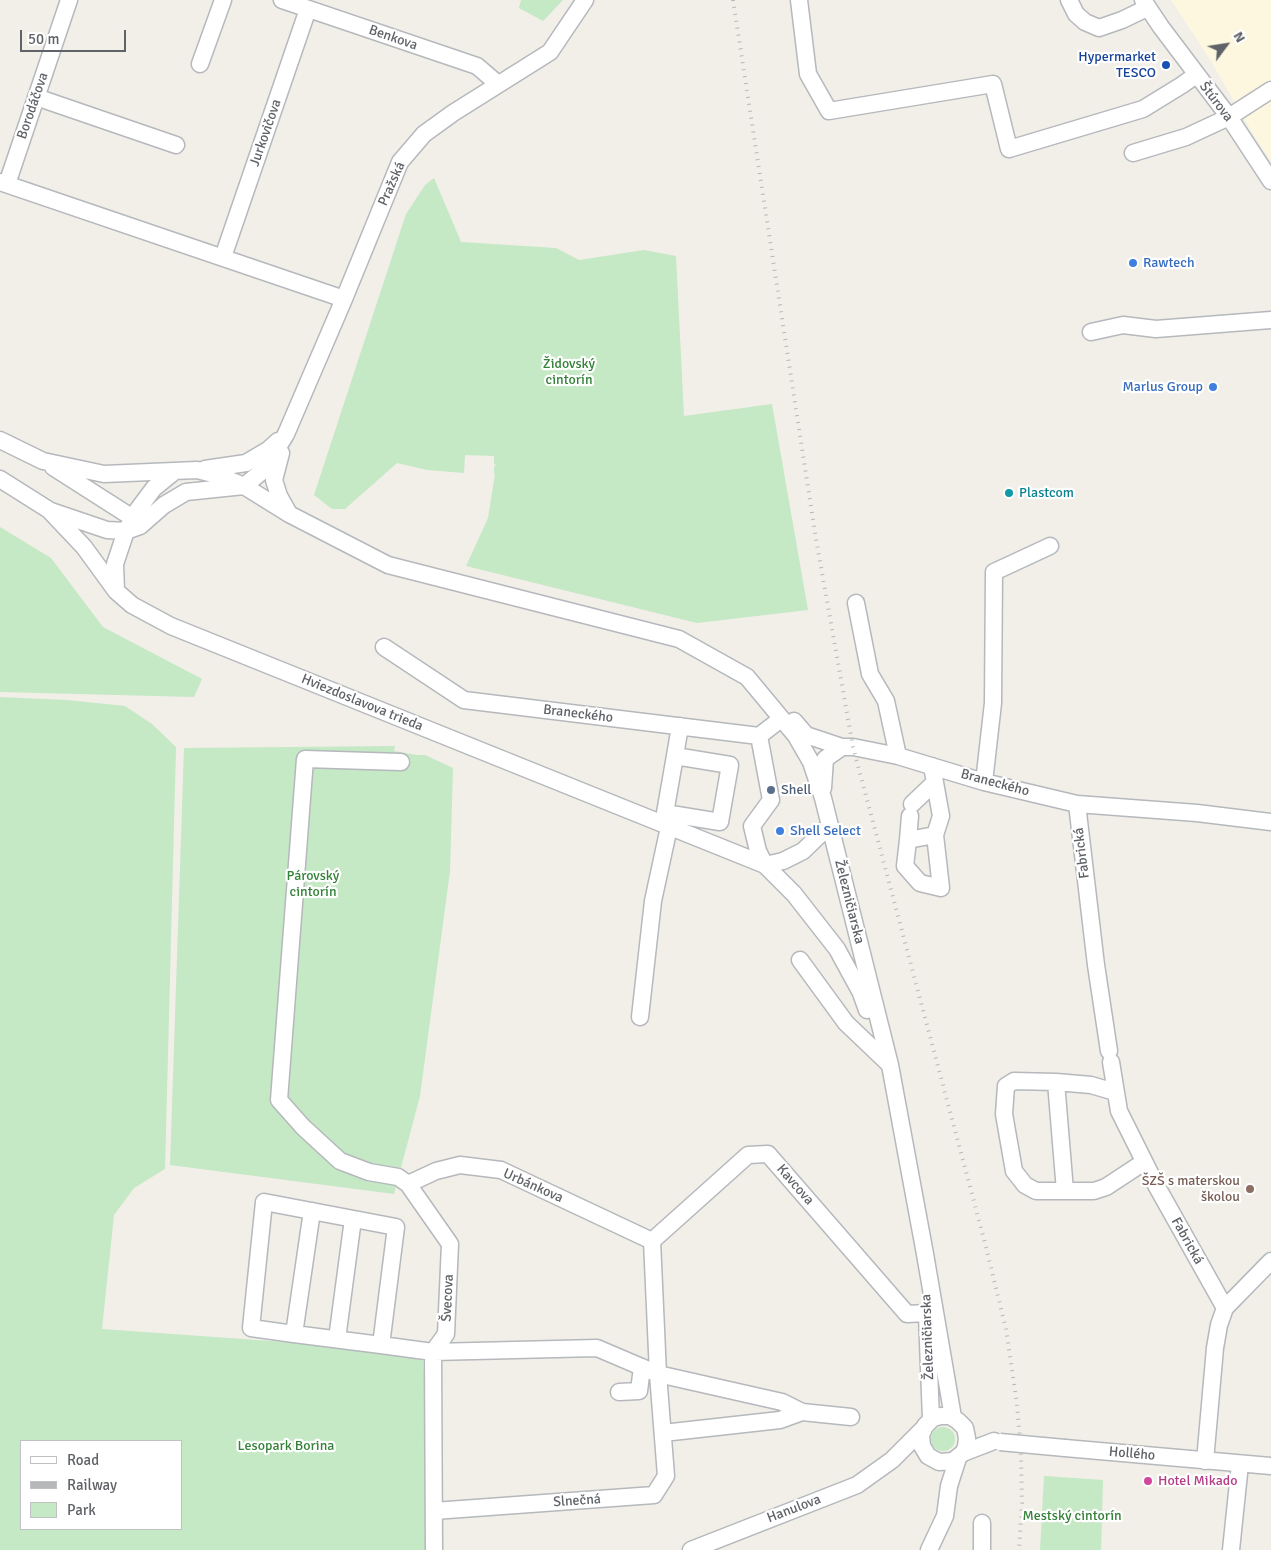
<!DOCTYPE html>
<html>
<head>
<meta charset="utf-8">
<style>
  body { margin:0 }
  #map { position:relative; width:1271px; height:1550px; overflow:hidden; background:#f1efe8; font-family:Signika,sans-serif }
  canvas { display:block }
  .legend { position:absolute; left:20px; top:1440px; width:162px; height:90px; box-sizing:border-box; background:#fff; border:1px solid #bfc1c3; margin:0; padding:6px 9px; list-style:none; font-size:15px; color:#5f6368 }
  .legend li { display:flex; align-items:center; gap:10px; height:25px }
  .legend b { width:25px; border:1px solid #bfc1c3 }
  .north { position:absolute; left:1201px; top:20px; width:50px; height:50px; -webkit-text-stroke:4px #fff; paint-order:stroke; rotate:59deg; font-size:14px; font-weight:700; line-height:20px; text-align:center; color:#5f6368 }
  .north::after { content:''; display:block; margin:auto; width:18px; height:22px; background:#5f6368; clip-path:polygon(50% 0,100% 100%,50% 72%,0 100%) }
  .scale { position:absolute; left:20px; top:30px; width:106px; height:22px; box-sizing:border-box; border:2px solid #5f6368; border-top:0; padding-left:6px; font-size:15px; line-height:18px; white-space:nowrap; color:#5f6368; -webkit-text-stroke:4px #fff; paint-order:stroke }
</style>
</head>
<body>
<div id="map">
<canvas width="1271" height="1550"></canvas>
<ul class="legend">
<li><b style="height:6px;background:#fff"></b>Road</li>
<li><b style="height:6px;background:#b6b7b8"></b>Railway</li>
<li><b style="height:14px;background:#c5e8c5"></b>Park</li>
</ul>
<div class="north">N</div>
<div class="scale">50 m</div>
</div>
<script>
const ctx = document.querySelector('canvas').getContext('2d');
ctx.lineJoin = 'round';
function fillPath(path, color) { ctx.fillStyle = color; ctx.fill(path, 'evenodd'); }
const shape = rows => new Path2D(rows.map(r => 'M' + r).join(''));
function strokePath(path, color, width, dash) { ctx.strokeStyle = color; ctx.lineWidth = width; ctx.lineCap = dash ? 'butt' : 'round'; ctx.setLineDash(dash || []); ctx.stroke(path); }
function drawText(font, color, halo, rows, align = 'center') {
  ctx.font = font + ' Signika,sans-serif'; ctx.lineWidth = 4.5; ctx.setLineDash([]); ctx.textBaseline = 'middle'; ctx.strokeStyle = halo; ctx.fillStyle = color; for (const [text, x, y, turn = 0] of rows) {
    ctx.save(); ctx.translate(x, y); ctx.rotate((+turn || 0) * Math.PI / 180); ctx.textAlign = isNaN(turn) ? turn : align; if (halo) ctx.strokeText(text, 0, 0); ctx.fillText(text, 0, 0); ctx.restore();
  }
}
const commercial = shape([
  [1171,0,1271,0,1271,161,1253,134,1211,61]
]);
const green = shape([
  [521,0,563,0,543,21,519,8],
  [434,178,461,242,556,248,579,260,644,250,676,256,684,416,772,404,808,610,697,623,466,566,488,518,495,474,494,473,494,466,496,466,494,463,494,456,465,455,464,473,427,470,397,463,345,509,332,509,314,495,406,214,425,185],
  [0,527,51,558,103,627,202,679,194,697,0,692],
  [0,697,67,700,125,706,152,724,176,747,165,1169,134,1188,114,1215,102,1329,313,1344,410,1357,423,1361,436,1550,0,1550],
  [21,1441,181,1441,181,1529,21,1529],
  [395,746,394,751,417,755,425,755,453,768,450,871,420,1096,394,1194,170,1165,184,748],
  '931 1439a12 12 0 1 1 24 0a12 12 0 1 1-24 0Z',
  [1044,1476,1103,1480,1101,1550,1040,1550]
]);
const minor = shape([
  [282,0,477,66,498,84],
  [799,0,808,74,829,111,993,84,1009,149,1143,109,1182,85,1196,75],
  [1069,0,1076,14,1085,22,1099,28,1122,20,1147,8],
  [1143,0,1161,27,1229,117,1271,181],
  [200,64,223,0],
  [36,97,176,145],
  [1133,153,1186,137,1229,117,1271,90],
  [0,182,344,299],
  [7,184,69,0],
  [223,257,308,9],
  [1091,332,1123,325,1156,329,1271,320],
  [0,440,43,461,104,474,197,470,217,475,244,486,289,514,388,565,679,639,747,677,796,736,811,762,823,798,890,1065,925,1254,953,1417],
  [281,453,274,480,279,496,288,512],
  [53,467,125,513],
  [205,469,246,463,268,450,278,441],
  [0,479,49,510,84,547,116,591,132,605,171,626,765,865],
  [51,511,107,530,126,531,140,526,164,505,186,492,244,486,265,469,286,434,344,299,400,162,424,134,453,113,550,52,585,0],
  [116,591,115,564,126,531,136,512,154,488,175,471],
  [856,603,870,674,886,701,898,756],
  [384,647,464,700,759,736,781,719],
  [794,721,806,735,842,747,853,747,898,756,984,782,1077,804,1197,813,1271,822],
  [759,736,771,800,752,826,758,851,765,865,794,894,837,949,861,993,867,1010],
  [675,756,730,765,720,822,665,813,675,756,680,726],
  [401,762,305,759,279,1100,303,1127,340,1161,369,1172,398,1177,408,1184,450,1244,446,1334,433,1352,434,1550],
  [932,766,941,816,935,835,941,888,920,883,905,866,908,840,935,835],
  [984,782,993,703,994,572,1050,546],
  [823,788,825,759,842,747],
  [912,804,935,782],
  [1077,804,1096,965,1109,1051],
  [908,840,910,816],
  [765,865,783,861,803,851,830,825],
  [800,960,846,1023,890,1065],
  [640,1017,653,901,669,827],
  [1111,1062,1119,1111,1156,1185,1225,1308],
  [1056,1082,1065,1191],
  [1115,1092,1091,1085,1056,1082,1014,1081,1006,1086,1004,1114,1014,1171,1025,1185,1036,1191,1094,1191,1106,1187,1144,1162],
  [408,1184,436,1171,460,1165,501,1170,652,1241],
  [652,1241,748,1155,768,1154,907,1314,927,1313],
  [927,1316,931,1420],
  [294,1334,312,1211],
  [337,1339,353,1219],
  [381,1345,396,1227,264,1202,251,1328,294,1334,381,1345,433,1352,597,1348,658,1374,782,1402,802,1412,851,1417],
  [619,1392,639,1391,642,1367],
  [663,1433,780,1420,802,1412],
  [1065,1448,1271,1466],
  [963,1453,966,1447,967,1438,965,1428,958,1421,950,1416,941,1416,933,1418,925,1426,921,1435,922,1446,928,1456,939,1462,953,1461,963,1453,994,1441],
  [1205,1461,1215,1348,1219,1325,1225,1308,1271,1261],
  [434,1511,654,1495,666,1476,658,1374,652,1241],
  [691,1550,857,1485,892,1460,923,1429],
  [929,1550,945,1516,949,1486,958,1458],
  [982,1550,982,1523],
  [1231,1550,1240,1464]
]);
const rail = shape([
  [733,0,816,539,853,747,985,1243,1006,1329,1017,1404,1021,1454,1022,1503,1019,1550]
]);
const minorBridge = shape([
  [1000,1442,1065,1448]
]);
const markers = [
  [1166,65,5,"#1a4fb4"],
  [1133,263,5,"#3f7fe0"],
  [1213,387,5,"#3f7fe0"],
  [1009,493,5,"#0f9aa8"],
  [771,790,5,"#5c6f8a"],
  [780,831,5,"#3f7fe0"],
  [1250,1189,5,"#8d6e63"],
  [1148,1481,5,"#d1479c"]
];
const streetNames = [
  ["Benkova",393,38,19],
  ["Štúrova",1216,102,53],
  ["Borodáčova",33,106,-71],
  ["Jurkovičova",266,133,-71],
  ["Pražská",392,184,-66],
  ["Hviezdoslavova trieda",362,703,22],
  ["Braneckého",578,714,7],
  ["Braneckého",995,783,15],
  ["Fabrická",1082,853,-97],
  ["Železničiarska",849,902,76],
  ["Kavcova",795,1185,49],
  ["Urbánkova",533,1186,24],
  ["Fabrická",1187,1241,61],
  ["Švecova",448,1298,-87],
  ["Železničiarska",928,1337,-92],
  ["Hollého",1132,1454,5],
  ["Slnečná",577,1501,-4],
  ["Hanulova",794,1509,-21]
];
const transitNames = [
  ["Hypermarket",1156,57],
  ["TESCO",1156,73]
];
const shopNames = [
  ["Rawtech",1143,263],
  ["Marlus Group",1203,387,"right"],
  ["Shell Select",790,831]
];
const parkNames = [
  ["Židovský",569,364],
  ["cintorín",569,380],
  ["Párovský",313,876],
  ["cintorín",313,892],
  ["Lesopark Borina",286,1446],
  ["Mestský cintorín",1072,1516]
];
const cultureNames = [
  ["Plastcom",1019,493]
];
const serviceNames = [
  ["Shell",781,790]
];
const educationNames = [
  ["ŠZŠ s materskou",1240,1181],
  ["školou",1240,1197]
];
const hotelNames = [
  ["Hotel Mikado",1158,1481]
];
fillPath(commercial, '#fef7e0');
fillPath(green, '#c5e8c5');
strokePath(minor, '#b5b8bc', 19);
strokePath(minor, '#fff', 16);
strokePath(rail, '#b6b7b8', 4, [1, 6]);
strokePath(minorBridge, '#b5b8bc', 19, []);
strokePath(minorBridge, '#fff', 16);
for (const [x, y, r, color] of markers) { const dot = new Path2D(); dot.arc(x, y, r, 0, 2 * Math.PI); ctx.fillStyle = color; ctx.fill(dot); strokePath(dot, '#fff', 2); }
drawText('14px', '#5f6368', '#fff', streetNames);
drawText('14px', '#164399', '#fff', transitNames, 'right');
drawText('14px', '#366cbe', '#fff', shopNames, 'left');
drawText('14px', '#348238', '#fff', parkNames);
drawText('14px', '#0d838f', '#fff', cultureNames, 'left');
drawText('14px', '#4e5e75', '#fff', serviceNames, 'left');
drawText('14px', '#785e54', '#fff', educationNames, 'right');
drawText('14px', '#b23c85', '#fff', hotelNames, 'left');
</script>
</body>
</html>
